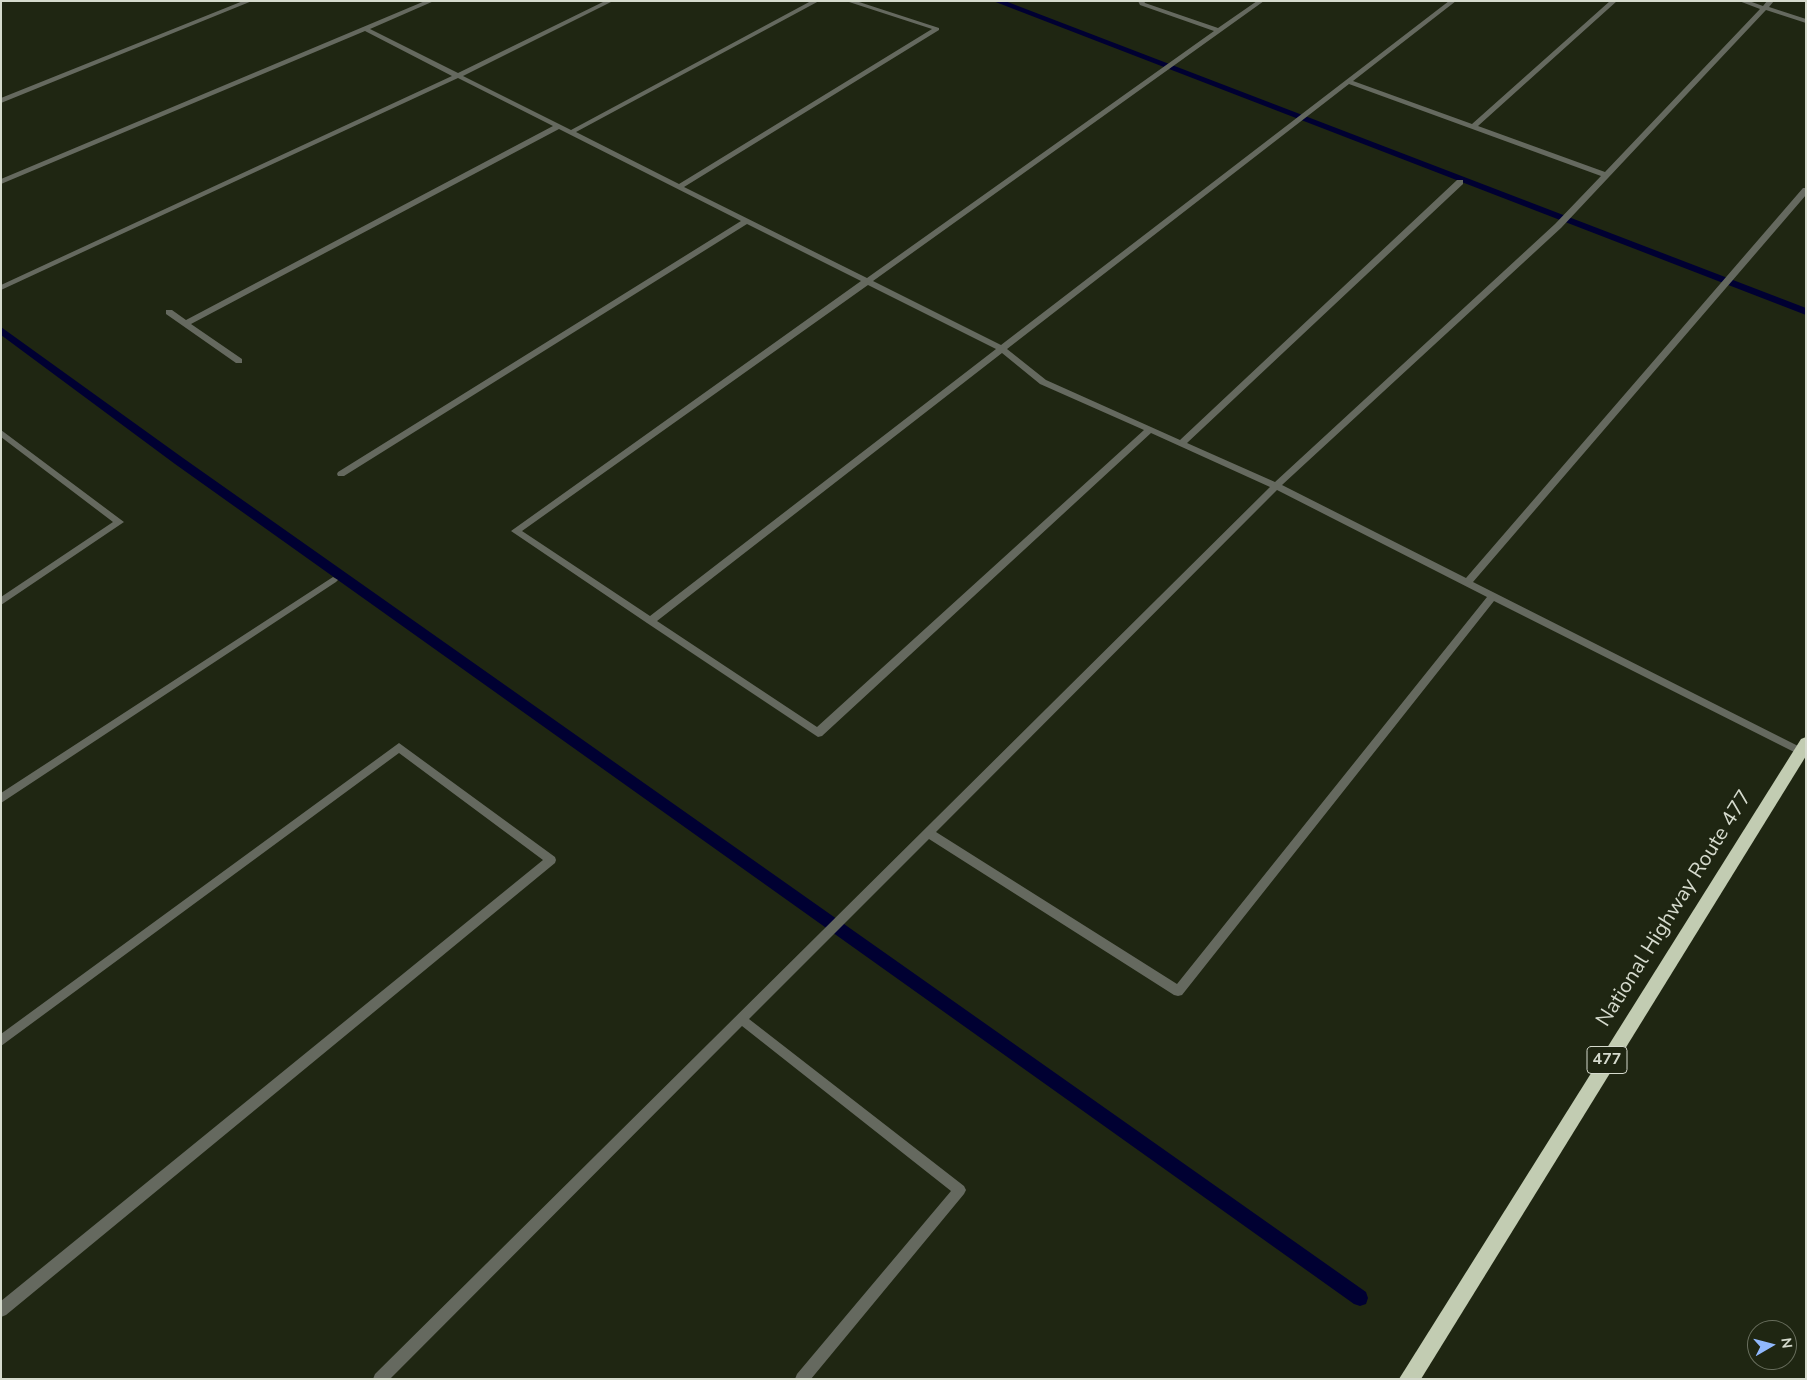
<!DOCTYPE html>
<html>
<head>
<meta charset="utf-8">
<style>
  body { margin:0 }
  #map { position:relative; width:1807px; height:1380px; overflow:hidden; background:#1f2612; font-family:"Nunito Sans",sans-serif }
  canvas { display:block }
  .frame { position:absolute; inset:0; border:2px solid #d5dacd; pointer-events:none }
  .north { position:absolute; left:1747px; top:1320px; width:50px; height:50px; box-sizing:border-box; background:#1f2612; border:1px solid #686e5d; border-radius:50%; rotate:82deg; font-size:14px; font-weight:700; line-height:20px; text-align:center; color:#d5dacd }
  .north::after { content:''; display:block; margin:auto; width:18px; height:22px; background:#90b8fd; clip-path:polygon(50% 0,100% 100%,50% 72%,0 100%) }
</style>
</head>
<body>
<div id="map">
<canvas width="1807" height="1380"></canvas>
<div class="frame"></div>
<div class="north">N</div>
</div>
<script>
const ctx = document.querySelector('canvas').getContext('2d');
ctx.lineJoin = 'round';
const shape = rows => new Path2D(rows.map(r => 'M' + r).join(''));
function fillPath(path, color) { ctx.fillStyle = color; ctx.fill(path, 'evenodd'); }
function drawText(font, color, halo, rows, align = 'center') {
  ctx.font = font + ' "Nunito Sans",sans-serif'; ctx.lineWidth = 4; ctx.setLineDash([]); ctx.textBaseline = 'middle'; ctx.strokeStyle = halo; ctx.fillStyle = color; for (const [text, x, y, turn = 0] of rows) {
    ctx.save(); ctx.translate(x, y); ctx.rotate((+turn || 0) * Math.PI / 180); ctx.textAlign = isNaN(turn) ? turn : align; if (halo) ctx.strokeText(text, 0, 0); ctx.fillText(text, 0, 0); ctx.restore();
  }
}
function strokePath(path, color, width, dash) { ctx.strokeStyle = color; ctx.lineWidth = width; ctx.lineCap = dash ? 'butt' : 'round'; ctx.setLineDash(dash || []); ctx.stroke(path); }
const stream = shape([
  [993,1,1005,1,1806,308,1806,315,993,1],
  [1,327,183,458,1366,1292,1368,1298,1366,1304,1360,1306,1354,1304,175,464,1,335,1,327]
]);
const street = shape([
  [243,1,252,1,1,103,1,98,243,1],
  [425,1,434,1,370,29,458,73,605,1,613,1,463,76,571,130,811,1,819,1,576,132,679,184,932,29,846,1,856,1,939,28,939,30,684,187,867,278,1214,31,1140,5,1138,1,1144,1,1145,3,1218,28,1257,1,1264,1,873,281,1001,345,1449,1,1456,1,1353,81,1472,124,1610,1,1617,1,1478,126,1605,172,1760,9,1739,1,1749,1,1763,6,1767,1,1774,1,1769,7,1806,19,1806,23,1766,10,1561,228,1282,485,1466,578,1803,188,1806,188,1806,195,1473,582,1806,750,1806,758,1494,601,1182,995,1178,996,1174,995,929,839,749,1019,964,1186,966,1190,964,1194,811,1379,795,1379,797,1374,951,1191,742,1026,390,1379,373,1379,375,1374,1270,487,1151,433,822,736,818,737,647,623,511,531,861,281,747,224,344,476,338,476,337,474,338,472,741,221,559,129,191,324,242,359,242,363,236,363,166,314,166,310,172,310,186,320,553,126,458,78,1,290,1,285,452,76,365,31,1,184,1,179,425,1],
  [1349,84,1601,176,1555,224,1275,482,1187,443,1463,184,1463,180,1457,180,1180,440,1046,380,1007,349,1349,84],
  [868,285,996,349,650,616,522,531,868,285],
  [1002,353,1040,384,1144,430,817,727,657,621,1002,353],
  [1277,490,1487,597,1177,984,936,832,1277,490],
  [1,430,124,522,1,605,1,597,113,522,1,437,1,430],
  [333,577,338,580,336,582,1,803,1,793,333,577],
  [399,743,555,857,556,860,555,863,6,1315,1,1317,1,1301,543,860,399,753,1,1046,1,1034,399,743]
]);
const highway = shape([
  [1806,737,1806,756,1421,1379,1399,1379,1801,739,1806,737]
]);
const shields = [
  [1607,1060,40]
];
const shieldNames = [
  ["477",1607,1060]
];
const nearStreetnames = [
  ["National Highway Route 477",1675,909,-58]
];
fillPath(stream, '#000032');
fillPath(street, '#65695f');
fillPath(highway, '#c2ccb2');
for (const [x, y, w] of shields) { const box = new Path2D(); box.roundRect(x - w / 2, y - 13.5, w, 27, 4); ctx.fillStyle = '#1f2612'; ctx.fill(box); strokePath(box, '#d5dacd', 1); }
drawText('bold 16px', '#d5dacd', null, shieldNames);
drawText('21px', '#d5dacd', '#1f2612', nearStreetnames);
</script>
</body>
</html>
